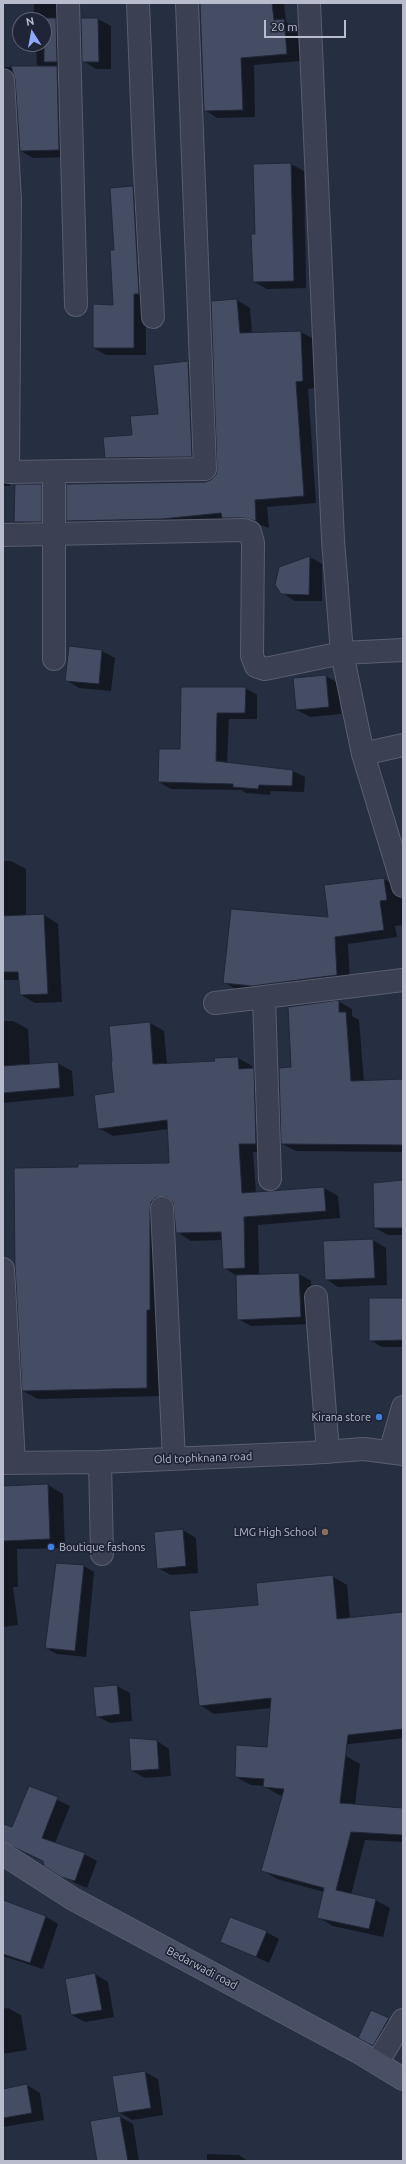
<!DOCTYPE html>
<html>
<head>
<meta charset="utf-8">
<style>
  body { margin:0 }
  #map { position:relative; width:406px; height:2164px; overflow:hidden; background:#262e42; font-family:Ubuntu,sans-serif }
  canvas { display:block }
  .frame { position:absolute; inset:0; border:4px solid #b8bccc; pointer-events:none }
  .north { position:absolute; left:12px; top:12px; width:40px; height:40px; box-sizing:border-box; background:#1f2537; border:1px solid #5c6173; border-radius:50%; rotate:349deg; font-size:11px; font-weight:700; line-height:16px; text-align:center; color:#b8bccc }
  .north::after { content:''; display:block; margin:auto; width:14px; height:18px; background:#90a8f9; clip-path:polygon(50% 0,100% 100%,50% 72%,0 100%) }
  .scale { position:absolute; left:264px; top:20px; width:82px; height:18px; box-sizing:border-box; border:2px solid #b8bccc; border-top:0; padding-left:5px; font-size:12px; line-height:14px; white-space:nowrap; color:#b8bccc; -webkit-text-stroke:3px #1f2537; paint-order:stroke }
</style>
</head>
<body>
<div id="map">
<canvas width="406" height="2164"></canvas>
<div class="frame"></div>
<div class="north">N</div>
<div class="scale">20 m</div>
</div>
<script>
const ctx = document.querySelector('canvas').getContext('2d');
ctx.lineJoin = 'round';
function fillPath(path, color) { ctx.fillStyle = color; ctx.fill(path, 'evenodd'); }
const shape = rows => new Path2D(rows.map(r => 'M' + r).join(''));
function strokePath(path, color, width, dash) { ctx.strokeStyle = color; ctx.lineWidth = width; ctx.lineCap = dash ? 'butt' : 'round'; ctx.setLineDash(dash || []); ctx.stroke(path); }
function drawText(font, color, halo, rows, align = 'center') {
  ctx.font = font + ' Ubuntu,sans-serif'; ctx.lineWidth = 3.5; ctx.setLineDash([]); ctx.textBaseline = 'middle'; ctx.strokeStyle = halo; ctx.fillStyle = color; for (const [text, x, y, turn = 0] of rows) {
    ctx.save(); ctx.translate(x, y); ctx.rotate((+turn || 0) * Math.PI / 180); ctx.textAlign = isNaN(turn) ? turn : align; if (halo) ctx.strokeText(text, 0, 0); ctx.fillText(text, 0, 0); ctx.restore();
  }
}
const shadow = shape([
  [34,3,68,3,72,157,33,158,21,151,15,75,9,77,3,88,3,67,37,67,36,44,44,44,44,20,34,20],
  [201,3,284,3,286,22,297,28,300,61,254,65,255,117,217,118,205,110],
  [82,19,98,19,111,26,111,69,96,69,83,61],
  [291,164,304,171,306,288,267,289,254,282,256,235,254,165],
  [133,187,145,194,146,355,106,355,94,348,114,306,115,251],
  [237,300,250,308,252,334,301,332,314,339,315,388,308,389,316,503,267,507,269,528,258,524,80,528,68,521,205,482,212,480,217,475],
  [188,363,201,370,204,463,118,465,105,457,159,415,155,366],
  [3,464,8,467,10,486,3,486],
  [41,485,54,492,54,528,28,529,15,522],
  [310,557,322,564,322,601,295,601,282,593],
  [102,651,115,658,111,691,79,688,66,680],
  [326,676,338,683,341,714,310,717,297,710],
  [182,688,245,688,257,695,257,719,229,719,227,763,293,771,305,777,304,792,271,791,270,795,246,793,241,790,171,789,159,782,181,750],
  [3,861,11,861,26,869,26,916,44,915,58,924,62,1002,35,1003,21,995,20,980,3,980],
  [384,879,397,886,403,895,403,925,395,926,397,937,348,944,350,982,237,990,224,982,329,918,326,886],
  [338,1001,352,1009,352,1016,359,1020,364,1082,403,1080,403,1152,296,1151,282,1144,292,1068],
  [3,1021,13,1021,28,1029,30,1065,57,1063,72,1071,74,1096,3,1103],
  [150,1023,164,1031,167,1064,216,1062,238,1058,252,1066,252,1069,268,1077,270,1152,253,1152,256,1193,324,1188,338,1196,340,1218,258,1225,259,1275,299,1274,311,1281,313,1324,251,1326,238,1319,237,1276,224,1268,223,1240,191,1241,177,1232,174,1204,169,1205,161,1396,38,1399,23,1391,170,1164,169,1129,113,1136,99,1128],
  [403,1181,403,1235,388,1235,375,1228],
  [373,1240,386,1248,387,1285,338,1287,326,1279,324,1242],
  [403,1299,403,1347,382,1347,370,1340],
  [48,1485,63,1494,65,1548,17,1549,18,1587,13,1587,18,1625,3,1627,3,1487],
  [183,1530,196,1538,198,1573,171,1575,158,1568],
  [84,1566,94,1572,86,1657,57,1654,46,1648],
  [332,1576,347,1585,350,1619,403,1613,403,1738,324,1747,324,1754,346,1756,360,1764,355,1805,403,1809,403,1842,365,1840,351,1895,375,1900,390,1908,383,1937,333,1926,318,1917,324,1892,277,1879,262,1870,284,1796,279,1795,264,1786,251,1785,236,1777,268,1748,271,1708,214,1714,200,1705,260,1606],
  [117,1686,130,1693,132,1721,110,1723,97,1716],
  [157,1741,169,1749,171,1776,145,1778,132,1771],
  [29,1787,70,1806,55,1843,84,1854,97,1861,87,1888,75,1883,45,1862,22,1850,3,1846,3,1825,13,1828],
  [3,1901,45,1916,58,1924,43,1969,3,1956],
  [266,1932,279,1939,269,1963,221,1941],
  [95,1974,108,1982,114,2017,85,2022,72,2015],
  [8,2008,21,2015,27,2050,3,2054,3,2009],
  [372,2010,401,2028,386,2052,359,2037],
  [145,2072,158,2079,163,2115,132,2120,119,2112],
  [27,2085,40,2093,44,2120,3,2127,3,2090],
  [120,2117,133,2124,139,2161,98,2161],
  [207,2154,239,2155,248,2161,207,2161]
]);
const building = shape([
  [200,3,272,3,274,20,284,19,287,54,241,58,243,110,204,111,200,3],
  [44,18,56,18,57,62,44,62,44,18],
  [81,18,98,18,99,62,82,62,81,18],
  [11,66,57,66,59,150,20,151,15,79,11,66],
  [291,163,294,281,253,282,251,234,255,234,253,164,291,163],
  [133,186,139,294,134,294,134,348,93,348,93,304,113,305,110,250,114,250,110,188,133,186],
  [237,299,240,333,301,331,303,381,296,382,304,496,255,500,256,521,244,518,222,518,221,513,162,519,66,521,66,484,205,482,211,480,216,475,217,469,211,301,237,299],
  [188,361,192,457,105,458,103,437,132,435,130,416,158,414,153,365,188,361],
  [15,484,42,484,42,522,14,522,15,484],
  [310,556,309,595,281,594,275,585,279,567,310,556],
  [69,646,102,650,99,684,65,681,69,646],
  [326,675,329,707,296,710,293,678,326,675],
  [181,687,246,687,245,713,217,713,216,761,293,770,292,786,259,785,258,789,233,787,233,784,158,782,159,749,180,749,181,687],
  [384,878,387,900,380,901,384,930,335,937,337,975,252,986,223,983,231,909,328,917,324,885,384,878],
  [44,914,48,994,20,995,18,972,3,972,3,916,44,914],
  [339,1000,339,1012,346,1012,351,1081,403,1079,403,1145,281,1144,279,1068,291,1067,288,1007,339,1000],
  [150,1022,153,1064,215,1061,214,1058,238,1057,239,1069,254,1068,256,1144,239,1144,242,1193,324,1187,326,1211,244,1217,245,1268,223,1269,221,1232,176,1233,173,1202,167,1197,156,1197,151,1202,150,1209,150,1310,147,1310,147,1388,22,1391,15,1266,14,1168,78,1167,78,1164,169,1163,167,1120,98,1129,94,1095,114,1092,111,1061,112,1061,109,1026,150,1022],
  [58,1062,60,1088,3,1093,3,1066,58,1062],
  [403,1180,403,1228,374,1228,373,1183,403,1180],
  [373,1239,375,1278,325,1280,323,1241,373,1239],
  [299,1273,301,1317,237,1320,236,1275,299,1273],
  [369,1298,403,1298,403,1340,369,1341,369,1298],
  [48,1484,50,1539,3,1541,3,1486,48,1484],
  [183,1529,186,1566,157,1569,154,1532,183,1529],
  [56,1563,84,1565,75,1651,45,1648,56,1563],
  [333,1575,337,1619,403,1612,403,1729,348,1735,340,1803,403,1808,403,1835,351,1832,336,1890,376,1899,369,1929,317,1918,324,1888,261,1871,284,1789,263,1787,264,1779,235,1777,236,1745,267,1747,271,1698,199,1706,189,1611,258,1605,256,1583,333,1575],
  [117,1685,120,1714,96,1717,93,1687,117,1685],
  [129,1738,157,1740,159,1769,131,1771,129,1738],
  [29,1786,58,1797,42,1838,85,1853,75,1881,61,1877,44,1866,43,1861,3,1842,3,1824,12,1827,29,1786],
  [3,1900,46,1916,30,1963,3,1954,3,1900],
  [230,1917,267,1931,256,1957,220,1942,230,1917],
  [95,1973,102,2010,71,2015,65,1979,95,1973],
  [371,2010,389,2018,373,2046,358,2038,371,2010],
  [145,2071,151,2108,118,2113,112,2076,145,2071],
  [27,2084,32,2113,3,2118,3,2089,27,2084],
  [120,2116,128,2161,97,2161,90,2121,120,2116]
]);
const street = shape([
  [68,3,76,305],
  [138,3,144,154,153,317],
  [309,3,333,540,342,653,363,754,403,886],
  [3,80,10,199,8,472,205,469,187,3],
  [54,472,54,659],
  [3,535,244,530,250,532,253,543,252,656,256,666,265,669,342,653,403,650],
  [363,754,403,745],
  [264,998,270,1179],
  [215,1003,403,980],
  [162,1208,174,1459],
  [3,1269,14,1462],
  [316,1297,328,1452],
  [390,1452,403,1407],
  [100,1462,102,1554],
  [3,1463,100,1462,309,1453,364,1449,403,1454],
  [377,2063,403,2020]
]);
const secondary = shape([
  [3,1854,73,1899,362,2054,403,2079]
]);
const markers = [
  [379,1417,4,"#3f7fe0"],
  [325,1532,4,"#8d6e63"],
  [51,1547,4,"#3f7fe0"]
];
const poiNames = [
  ["Kirana store",371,1417],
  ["LMG High School",317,1532],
  ["Boutique fashons",59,1547,"left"]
];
const streetNames = [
  ["Old tophknana road",203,1458,-2],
  ["Bedarwadi road",202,1968,28]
];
fillPath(shadow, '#0007');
fillPath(building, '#454d64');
strokePath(building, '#212739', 1);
strokePath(street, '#595e6f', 24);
strokePath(secondary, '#595e6f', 24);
strokePath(street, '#3b4152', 22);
strokePath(secondary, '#494f65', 22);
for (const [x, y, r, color] of markers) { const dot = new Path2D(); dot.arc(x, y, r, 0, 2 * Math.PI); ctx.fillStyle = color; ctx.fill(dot); strokePath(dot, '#1f2537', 1.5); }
drawText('11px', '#b8bccc', '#1f2537', poiNames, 'right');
drawText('11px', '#b8bccc', '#1f2537', streetNames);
</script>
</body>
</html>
